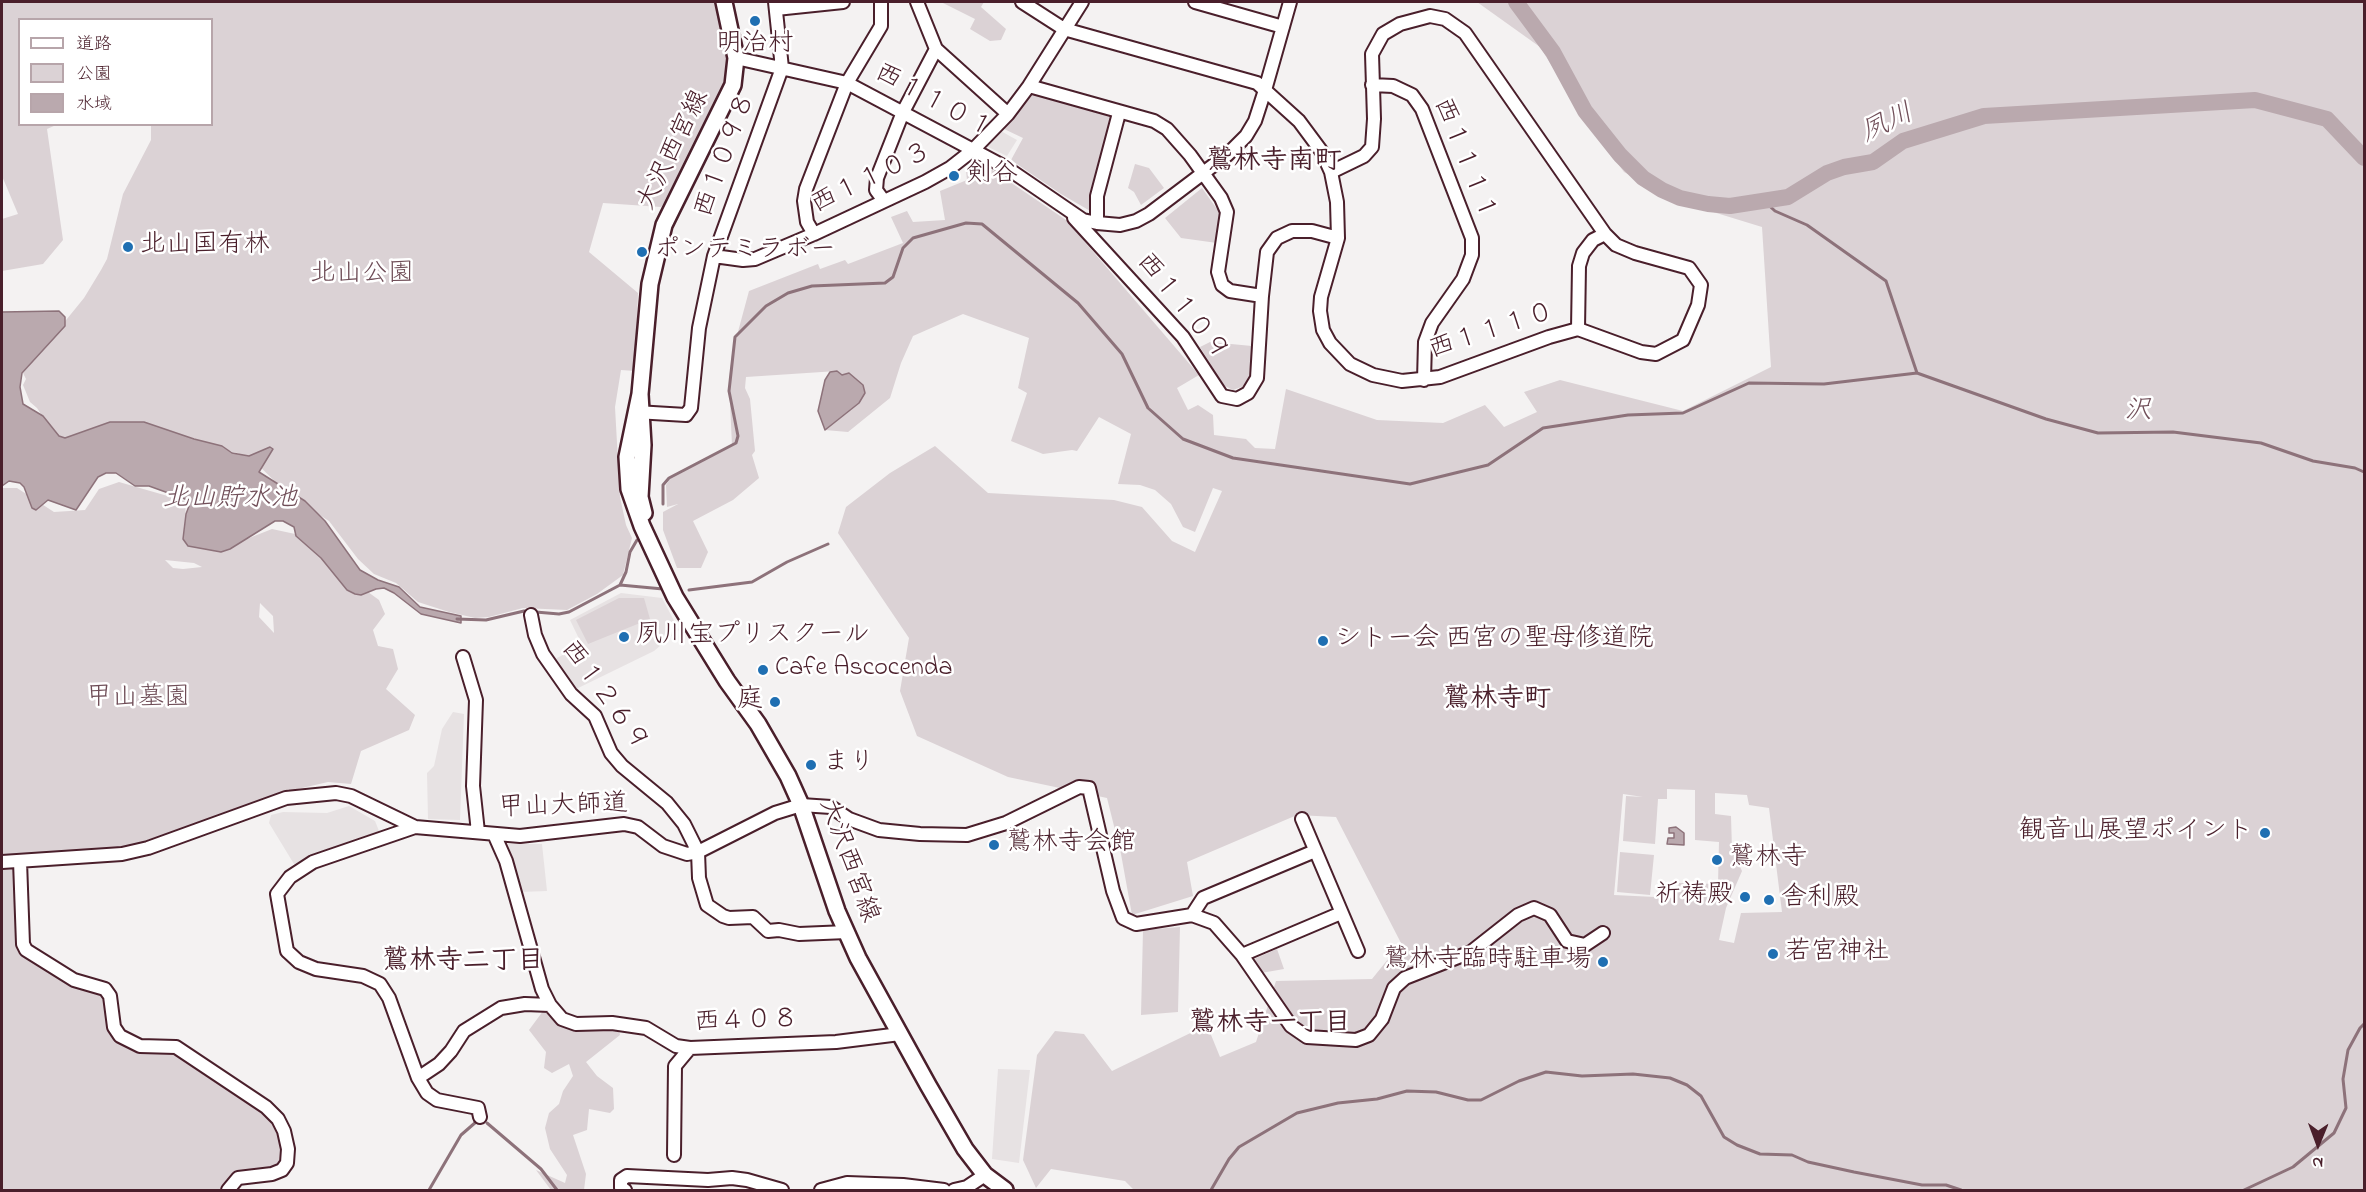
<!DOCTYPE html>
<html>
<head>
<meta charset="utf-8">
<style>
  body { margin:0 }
  #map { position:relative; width:2366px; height:1192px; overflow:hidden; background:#f4f2f2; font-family:"Indie Flower","Klee One",sans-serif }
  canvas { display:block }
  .frame { position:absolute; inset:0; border:3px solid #4a1f2b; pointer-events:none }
  .legend { position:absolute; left:18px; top:18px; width:195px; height:108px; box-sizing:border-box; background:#fff; border:2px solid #b7a5aa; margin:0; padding:8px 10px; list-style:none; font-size:18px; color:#4a1f2b }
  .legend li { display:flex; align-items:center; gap:12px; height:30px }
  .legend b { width:30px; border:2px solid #b7a5aa }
  .north { position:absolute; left:2288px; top:1114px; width:60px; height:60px; -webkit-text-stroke:4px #fff; paint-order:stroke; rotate:181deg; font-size:16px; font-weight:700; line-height:24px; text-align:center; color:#4a1f2b }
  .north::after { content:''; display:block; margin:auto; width:21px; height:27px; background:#4a1f2b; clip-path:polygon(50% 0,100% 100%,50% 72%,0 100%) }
</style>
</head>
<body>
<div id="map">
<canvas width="2366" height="1192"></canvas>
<div class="frame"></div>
<ul class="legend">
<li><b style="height:8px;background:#fff"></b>道路</li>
<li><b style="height:16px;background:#dbd2d5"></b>公園</li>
<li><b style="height:16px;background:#baa9ae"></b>水域</li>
</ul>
<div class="north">N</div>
</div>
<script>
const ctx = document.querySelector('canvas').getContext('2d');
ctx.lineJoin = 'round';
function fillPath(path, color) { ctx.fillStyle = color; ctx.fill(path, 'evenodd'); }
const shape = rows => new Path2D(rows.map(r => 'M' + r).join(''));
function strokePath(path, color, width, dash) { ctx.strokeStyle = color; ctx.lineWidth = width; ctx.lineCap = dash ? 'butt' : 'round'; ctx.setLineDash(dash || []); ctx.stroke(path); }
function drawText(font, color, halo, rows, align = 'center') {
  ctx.font = font + ' "Indie Flower","Klee One",sans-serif'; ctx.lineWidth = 5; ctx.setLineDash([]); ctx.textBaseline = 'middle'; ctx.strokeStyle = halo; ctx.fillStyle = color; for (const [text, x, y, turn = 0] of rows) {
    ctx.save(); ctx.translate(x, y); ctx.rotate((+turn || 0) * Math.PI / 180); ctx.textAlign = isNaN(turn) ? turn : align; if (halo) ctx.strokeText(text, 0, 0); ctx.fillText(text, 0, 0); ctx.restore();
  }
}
const built = shape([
  [999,130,1017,140,1007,156,984,145],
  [621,593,662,598,679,630,654,651,572,691,553,660,582,645,570,620],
  [453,712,464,714,460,820,428,819,427,773,434,766,442,729],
  [349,806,375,821,379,831,294,864,269,823,271,815,283,812,327,813],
  [508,844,542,844,547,891,520,892],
  [998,1069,1030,1070,1019,1163,992,1159]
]);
const green = shape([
  [2,2,715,2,730,59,718,103,692,164,661,207,603,203,589,252,638,293,635,371,621,370,615,407,620,497,626,525,632,538,623,575,597,594,567,610,523,608,489,617,475,618,449,612,418,602,396,583,374,574,358,559,329,521,290,496,254,461,237,453,157,435,59,442,37,408,30,402,23,385,26,379,23,373,84,298,101,270,107,259,123,194,151,140,151,125,212,124,212,20,20,20,20,124,56,125,47,129,63,240,43,264,2,271,2,219,18,214,2,176],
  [941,2,984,2,981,7,1006,29,1001,40,990,41,970,29,975,19],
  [1477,2,2364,2,2364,1190,1134,1190,1125,1181,1051,1169,1036,1188,1023,1160,1037,1055,1055,1031,1084,1034,1112,1071,1207,1025,1220,1057,1256,1042,1276,981,1372,979,1401,943,1336,817,1297,815,1187,862,1193,896,1132,915,1121,854,1107,798,1008,777,917,736,900,691,909,638,838,533,846,507,890,473,935,446,988,493,1114,500,1142,507,1172,541,1195,552,1222,491,1213,488,1195,532,1183,527,1171,504,1155,490,1140,485,1118,484,1131,434,1099,417,1077,451,1072,450,1043,454,1011,441,1027,393,1018,388,1029,338,963,314,913,336,901,363,890,398,848,432,825,430,859,403,842,375,837,371,746,377,745,388,750,399,755,451,752,455,759,478,733,500,693,521,708,552,701,568,677,568,663,530,663,512,678,504,667,507,666,485,672,476,732,446,729,380,732,354,749,291,818,264,820,269,845,260,848,264,903,243,891,217,907,211,913,222,945,220,940,191,967,180,966,170,979,161,1066,220,1199,375,1177,388,1188,410,1198,405,1213,415,1214,435,1246,439,1255,448,1275,449,1286,389,1377,420,1443,423,1485,405,1504,427,1537,412,1524,392,1560,380,1683,411,1771,367,1762,227,1674,200,1624,172,1587,122,1540,47],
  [1667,789,1695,790,1695,840,1719,842,1718,884,1679,883,1676,898,1614,895,1623,794,1643,797,1626,796,1623,841,1655,844,1658,799,1667,799],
  [1715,793,1747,795,1749,805,1769,808,1782,912,1741,913,1734,943,1719,940,1726,908,1742,871,1732,850,1731,816,1715,814],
  [1031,94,1108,115,1112,120,1092,212,1061,194,1011,160,1023,138,1002,128,1028,95],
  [1135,164,1149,168,1164,188,1141,205,1134,192,1128,188],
  [1202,188,1219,212,1220,218,1217,243,1181,238,1165,218],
  [1210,342,1252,346,1249,378,1244,386,1233,390,1223,385,1200,347],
  [119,482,185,501,187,537,219,550,272,529,309,537,331,565,379,600,385,614,373,630,378,646,393,649,398,669,386,689,415,715,409,730,361,751,351,784,328,782,289,791,289,789,262,801,121,849,2,856,2,488,17,488,54,512,85,510,99,489],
  [165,560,194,563,202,567,183,569,173,568],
  [260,603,273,616,274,633,259,617],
  [619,598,644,598,650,619,588,644,576,620],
  [1620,852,1654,855,1650,895,1617,892],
  [17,866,20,945,103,992,118,1037,176,1052,264,1109,274,1121,285,1149,280,1168,224,1190,2,1190,2,867],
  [1180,927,1178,1012,1141,1015,1143,930],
  [1277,949,1284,969,1261,973,1254,959],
  [546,1007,564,1027,574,1029,618,1024,620,1035,586,1062,597,1076,613,1088,614,1109,610,1113,589,1109,587,1130,573,1135,586,1174,584,1190,551,1190,536,1170,565,1183,567,1175,550,1149,545,1128,549,1113,559,1104,563,1091,573,1076,569,1064,552,1073,544,1068,546,1052,529,1030]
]);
const water = shape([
  [59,311,65,317,65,326,22,373,20,387,23,404,43,416,59,436,65,438,110,422,144,422,194,439,222,446,232,453,249,456,270,447,273,449,259,472,305,501,325,521,360,570,378,580,399,587,420,607,461,616,461,623,421,614,394,593,384,588,376,589,361,595,355,594,347,590,321,558,296,536,294,527,283,521,275,521,230,549,221,552,188,546,183,539,186,514,189,506,185,499,149,486,135,486,116,473,106,473,98,477,76,510,48,500,36,510,32,508,24,487,20,483,9,481,2,486,2,312,59,311],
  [837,371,842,375,849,373,863,385,865,393,859,403,825,430,818,411,825,380,830,372,837,371],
  [1676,827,1684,833,1684,845,1667,844,1668,838,1674,838,1674,833,1669,833,1669,828,1676,827]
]);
const stream = shape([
  [1764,201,1775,211,1807,225,1886,281,1917,373],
  [663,504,663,485,669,478,736,443,738,436,729,391,735,337,766,306,788,293,812,286,885,283,893,277,903,248,913,238,966,223,982,224,1078,303,1122,354,1148,408,1183,439,1233,458,1410,484,1488,465,1543,428,1628,415,1683,413,1749,383,1824,384,1917,373,2046,419,2098,433,2173,432,2261,443,2313,461,2355,468,2364,472],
  [620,585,626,572,630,552,637,540],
  [689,590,752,582,787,562,828,544],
  [457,619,486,620,524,611,559,614,569,612,620,585,663,589],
  [487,1123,541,1169,557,1190],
  [429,1190,461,1135,476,1122],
  [1211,1190,1229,1159,1239,1147,1297,1113,1338,1103,1377,1099,1407,1091,1436,1092,1468,1100,1481,1100,1519,1081,1546,1072,1582,1076,1633,1074,1670,1078,1687,1085,1701,1096,1724,1137,1737,1145,1760,1154,1792,1155,1808,1162,1854,1172,1922,1185,1946,1185,1961,1190],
  [2244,1190,2293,1167,2334,1133,2346,1108,2343,1079,2348,1050,2360,1028,2364,1024]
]);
const river = shape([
  [1516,2,1553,52,1585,111,1620,155,1643,178,1662,190,1680,198,1708,204,1730,206,1788,197,1827,173,1844,167,1873,162,1903,141,1984,116,2255,100,2327,119,2364,158]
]);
const minor = shape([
  [917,2,936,49],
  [1022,2,1064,29,1257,83,1299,121,1322,152,1331,172,1337,202,1338,238,1321,297,1320,311,1323,330,1330,343,1350,364,1373,375,1402,381,1440,377,1549,337,1578,329,1641,352,1656,354,1683,340,1698,305,1701,285,1689,268,1635,253,1616,245,1605,234,1465,33,1445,19,1430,16,1400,24,1383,34,1372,54,1374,119,1372,147,1364,156,1331,172],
  [1195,2,1283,27],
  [776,9,843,2],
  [736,58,847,83,1007,168,1083,220,1097,223,1120,225,1136,221,1149,214,1227,155,1246,136,1255,121,1265,90,1290,2],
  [1372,85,1393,86,1412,95,1422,109,1472,238,1472,255,1463,279,1432,323,1425,342,1424,380],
  [1029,86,1154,121,1167,129,1190,155,1221,198,1227,212,1218,272,1222,285,1230,291,1262,296],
  [884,201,876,190,877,178,903,112,936,49,1008,114],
  [1074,218,1183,337,1222,396,1237,399,1248,393,1257,378,1262,296,1267,252,1277,238,1292,231,1312,231,1338,238],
  [1097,223,1097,196,1119,113],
  [814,234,807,222,804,201,806,189,847,83,881,26,881,2],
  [714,256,743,260,755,259,814,234,925,182,950,168,973,150,1008,114,1029,86,1082,2],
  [1578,329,1579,266,1583,253,1593,240,1605,234],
  [636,412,686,415,691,408,699,328,714,256,782,68,775,2],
  [531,615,535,635,543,654,571,694,595,716,611,753,622,766,667,803,684,824,698,852,699,878,707,905,723,916,729,918,753,917,768,931,779,930,799,934,847,932],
  [463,657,476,700,473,786,478,832],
  [1302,819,1358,951],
  [415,827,313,862,290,877,277,894,287,951,299,962,316,969,363,976,380,984,389,998,418,1078,427,1093,437,1100,478,1108,480,1117],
  [494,834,506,861,542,989,550,1005],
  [20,861,23,944,26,950,74,980,105,989,110,996,114,1027,120,1036,140,1046,176,1047,266,1107,278,1119,284,1131,288,1149,287,1163,282,1170,272,1174,238,1178,228,1190],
  [2,862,122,854,148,848,286,798,336,793,351,796,415,827,520,836,624,824,638,827,663,846,687,854,698,852,775,813,801,805,831,807,849,819,879,830,920,834,967,835,1006,823,1079,787,1089,788,1113,891,1123,918,1136,924,1192,915,1214,923,1242,955,1291,1026,1307,1037,1356,1040,1369,1035,1382,1019,1394,988,1405,978,1471,952,1518,915,1534,908,1550,915,1567,941,1585,945,1603,933],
  [1192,915,1203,898,1315,851],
  [1242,955,1341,913],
  [418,1078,439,1064,451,1051,464,1031,501,1008,525,1004,550,1005,562,1019,576,1024,612,1023,646,1028,676,1046,690,1048,836,1042,900,1034],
  [674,1155,675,1066,690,1048],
  [625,1190,621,1188,621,1180,627,1176,708,1180,732,1178,747,1180,782,1190],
  [821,1190,847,1183,903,1185,944,1190],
  [954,1190,967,1187,985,1175]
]);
const major = shape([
  [640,394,627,457,629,489,642,526,675,597,727,681,758,724,788,776,801,805,837,911,858,958,928,1085,965,1149,985,1175,1005,1190],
  [644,513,640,497,643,445,640,394,650,284,664,225,733,85,736,58,724,2]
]);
const markers = [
  [755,21,6,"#1f6fb2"],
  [954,176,6,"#1f6fb2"],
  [128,247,6,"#1f6fb2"],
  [642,252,6,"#1f6fb2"],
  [624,637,6,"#1f6fb2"],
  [1323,641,6,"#1f6fb2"],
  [763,670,6,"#1f6fb2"],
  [775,702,6,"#1f6fb2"],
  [811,765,6,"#1f6fb2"],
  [2265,833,6,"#1f6fb2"],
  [994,845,6,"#1f6fb2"],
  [1717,860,6,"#1f6fb2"],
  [1745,897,6,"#1f6fb2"],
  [1769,900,6,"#1f6fb2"],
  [1773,954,6,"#1f6fb2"],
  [1603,962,6,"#1f6fb2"]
];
const poiNames = [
  ["明治村",755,46,"center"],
  ["剣谷",966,176],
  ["北山国有林",140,247],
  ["ポンテミラボー",654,252],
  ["夙川宝プリスクール",636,637],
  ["シトー会 西宮の聖母修道院",1335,641],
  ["Cafe Ascocenda",775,670],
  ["庭",763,702,"right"],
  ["まり",823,765],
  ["観音山展望ポイント",2253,833,"right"],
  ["鷲林寺会館",1006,845],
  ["鷲林寺",1729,860],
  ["祈祷殿",1733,897,"right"],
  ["舎利殿",1781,900],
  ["若宮神社",1785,954],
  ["鷲林寺臨時駐車場",1591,962,"right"]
];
const streetNames = [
  ["西１１０１",933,103,28],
  ["大沢西宮線",675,151,-64],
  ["西１０９８",727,156,-70],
  ["西１１１１",1463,160,68],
  ["西１１０３",872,180,-26],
  ["西１１０９",1181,308,51],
  ["西１１１０",1492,333,-18],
  ["西１２６９",603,697,54],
  ["甲山大師道",563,808,-2],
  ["大沢西宮線",847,861,70],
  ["西４０８",746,1023,-2]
];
const parkNames = [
  ["北山公園",362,276],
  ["甲山墓園",138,700]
];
const waterNames = [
  ["夙川",1888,125,-25],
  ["沢",2138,413,-1],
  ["北山貯水池",230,501]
];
const neighbourhoodNames = [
  ["鷲林寺南町",1274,164],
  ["鷲林寺町",1497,702],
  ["鷲林寺二丁目",463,964],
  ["鷲林寺一丁目",1270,1026]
];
fillPath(built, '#e7e2e3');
fillPath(green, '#dbd2d5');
fillPath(water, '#baa9ae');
strokePath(water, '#8d727a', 1.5);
strokePath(stream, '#8d727a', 3);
strokePath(river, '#baa9ae', 16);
strokePath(minor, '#4a1f2b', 16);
strokePath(major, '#4a1f2b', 20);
strokePath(minor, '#fff', 12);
strokePath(major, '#fff', 15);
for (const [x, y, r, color] of markers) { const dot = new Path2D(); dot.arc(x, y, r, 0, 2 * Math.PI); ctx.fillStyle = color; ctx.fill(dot); strokePath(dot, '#fff', 2); }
drawText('26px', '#4a1f2b', '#fff', poiNames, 'left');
drawText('26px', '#4a1f2b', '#fff', streetNames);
drawText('26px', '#6e4c56', '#fff', parkNames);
drawText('italic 27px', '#714f59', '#fff', waterNames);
drawText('bold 27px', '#4a1f2b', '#fff', neighbourhoodNames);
</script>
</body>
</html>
